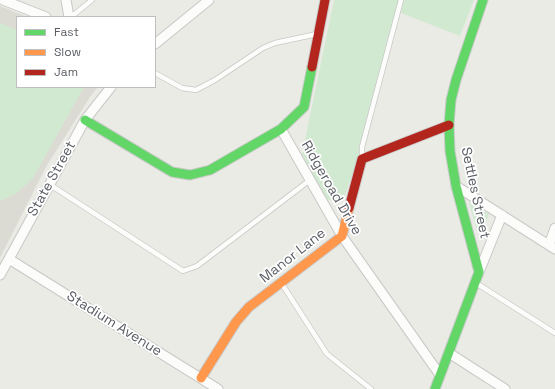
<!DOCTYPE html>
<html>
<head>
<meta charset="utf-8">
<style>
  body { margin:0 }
  #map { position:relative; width:555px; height:389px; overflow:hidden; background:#ebebe5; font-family:"Space Grotesk",sans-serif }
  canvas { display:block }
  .legend { position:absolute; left:16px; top:16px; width:140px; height:72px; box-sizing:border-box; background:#fff; border:1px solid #bdbfc1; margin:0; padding:5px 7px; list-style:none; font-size:12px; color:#5a5e64 }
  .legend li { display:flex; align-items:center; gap:8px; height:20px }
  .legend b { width:20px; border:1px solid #bdbfc1 }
</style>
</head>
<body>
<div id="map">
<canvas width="555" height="389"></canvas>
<ul class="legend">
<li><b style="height:5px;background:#63d668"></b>Fast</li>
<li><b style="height:5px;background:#ff974d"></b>Slow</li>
<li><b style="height:5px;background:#b3261e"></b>Jam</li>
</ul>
</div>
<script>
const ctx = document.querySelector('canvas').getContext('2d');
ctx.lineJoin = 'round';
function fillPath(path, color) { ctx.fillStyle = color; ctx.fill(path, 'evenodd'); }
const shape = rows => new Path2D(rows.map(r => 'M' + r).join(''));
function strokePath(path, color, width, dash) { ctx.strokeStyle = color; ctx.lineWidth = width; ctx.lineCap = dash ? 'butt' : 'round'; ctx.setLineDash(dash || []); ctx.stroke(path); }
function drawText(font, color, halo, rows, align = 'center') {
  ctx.font = font + ' "Space Grotesk",sans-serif'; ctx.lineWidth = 3.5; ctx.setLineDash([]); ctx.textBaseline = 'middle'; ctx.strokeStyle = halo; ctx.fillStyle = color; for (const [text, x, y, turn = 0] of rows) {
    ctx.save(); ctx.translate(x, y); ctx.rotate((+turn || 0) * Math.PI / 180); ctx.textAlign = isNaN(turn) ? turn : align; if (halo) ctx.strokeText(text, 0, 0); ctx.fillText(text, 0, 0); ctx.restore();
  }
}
const education = shape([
  [0,6,27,17,17,17,17,87,98,87,90,97,46,167,0,258]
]);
const green = shape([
  [334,0,399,0,359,154,344,198,337,202,326,199,302,154],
  [404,0,474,0,460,36,401,13],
  [0,23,17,30,17,87,84,87,33,178,17,193,0,201],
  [469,203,489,214,482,233,477,231]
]);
const lane = shape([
  [71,17,92,0],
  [155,73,182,88,196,90,215,80,263,48,275,43,317,34],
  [362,157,362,147,401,0],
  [49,184,183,271,197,266,310,180],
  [476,283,555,333],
  [282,284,327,354,371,389]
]);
const street = shape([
  [3,0,46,17],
  [66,0,69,17],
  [155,44,209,0],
  [281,129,342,236,440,375],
  [456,186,555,249],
  [549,245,555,228],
  [9,259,218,389],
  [479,272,502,215],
  [0,275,85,120,111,87],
  [449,353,505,389]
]);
const fast = shape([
  [85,120,172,172,190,175,210,170,281,129,304,107,312,67],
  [435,389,479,272,456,186,450,151,449,125,451,100,456,80,483,0]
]);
const slow = shape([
  [201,378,236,322,249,307,342,236,349,208]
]);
const jam = shape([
  [312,67,325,0],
  [349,208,362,159,449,125]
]);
const streetNames = [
  ["State Street",52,179,-61],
  ["Ridgeroad Drive",331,188,60],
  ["Settles Street",475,193,78],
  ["Manor Lane",293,256,-38],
  ["Stadium Avenue",114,324,32]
];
fillPath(education, '#dcdbd3');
fillPath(green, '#d2e9d1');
strokePath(lane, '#c8c9c7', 6);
strokePath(street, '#c8c9c7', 11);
strokePath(fast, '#c8cac9', 11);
strokePath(slow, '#c8cac9', 11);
strokePath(jam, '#c8cac9', 11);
strokePath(lane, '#fcfcfb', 4.5);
strokePath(street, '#fcfcfb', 9);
strokePath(fast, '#63d668', 9);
strokePath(slow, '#ff974d', 9);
strokePath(jam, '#b3261e', 9);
drawText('14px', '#5a5e64', '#fff', streetNames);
</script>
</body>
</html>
